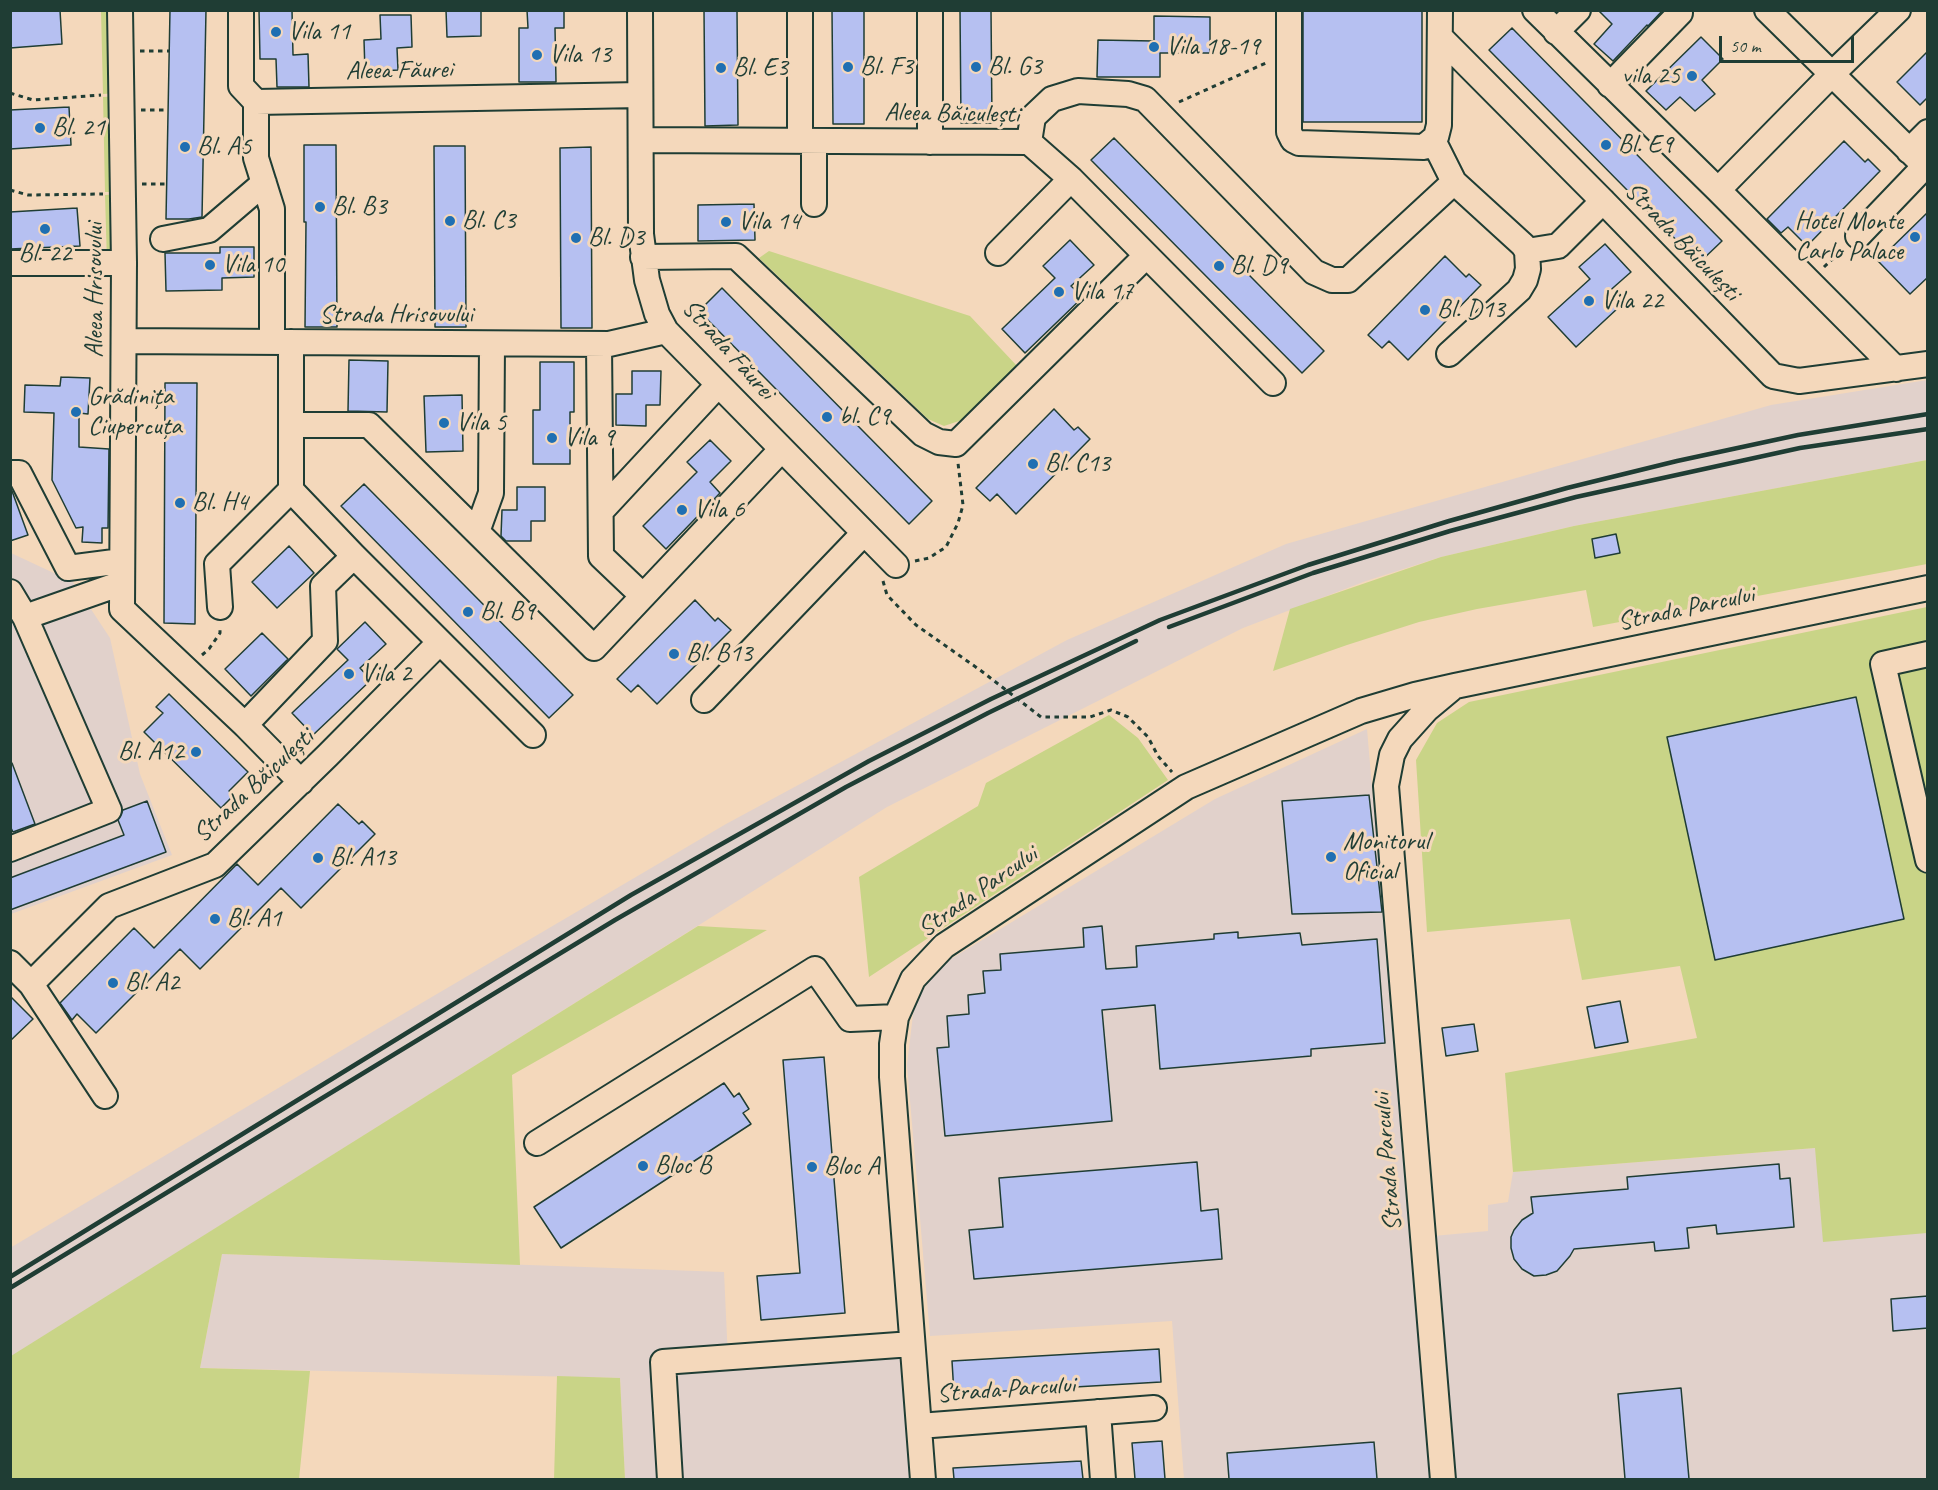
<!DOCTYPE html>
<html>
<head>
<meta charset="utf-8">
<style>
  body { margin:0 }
  #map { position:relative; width:1938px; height:1490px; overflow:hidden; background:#f4d8bb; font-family:Caveat,sans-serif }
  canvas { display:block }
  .frame { position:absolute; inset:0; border:12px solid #1f3d34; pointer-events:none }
  .scale { position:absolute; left:1719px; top:36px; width:135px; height:27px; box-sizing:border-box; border:3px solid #1f3d34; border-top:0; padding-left:8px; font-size:18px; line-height:21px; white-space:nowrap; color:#1f3d34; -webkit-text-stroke:4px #f4d8bb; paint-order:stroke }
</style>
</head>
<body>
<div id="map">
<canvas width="1938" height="1490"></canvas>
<div class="frame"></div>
<div class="scale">50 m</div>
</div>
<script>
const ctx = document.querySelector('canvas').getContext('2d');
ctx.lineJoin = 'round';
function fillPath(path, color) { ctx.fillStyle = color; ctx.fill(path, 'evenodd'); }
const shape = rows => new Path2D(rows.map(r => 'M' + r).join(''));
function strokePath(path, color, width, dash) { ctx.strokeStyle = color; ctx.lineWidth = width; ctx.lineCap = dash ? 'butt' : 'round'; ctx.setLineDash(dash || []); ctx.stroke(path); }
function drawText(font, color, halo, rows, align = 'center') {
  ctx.font = font + ' Caveat,sans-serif'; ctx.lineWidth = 6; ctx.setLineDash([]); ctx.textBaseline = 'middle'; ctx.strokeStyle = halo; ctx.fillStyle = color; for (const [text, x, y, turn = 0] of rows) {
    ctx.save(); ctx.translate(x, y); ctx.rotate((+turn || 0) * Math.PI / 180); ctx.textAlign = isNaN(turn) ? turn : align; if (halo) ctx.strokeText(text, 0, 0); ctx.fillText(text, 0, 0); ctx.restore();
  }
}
const built = shape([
  [1927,380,1927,460,1574,526,1441,557,1366,581,1243,628,887,807,11,1357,10,1248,374,1031,726,824,1067,640,1286,544,1771,405],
  [11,553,73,582,110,638,140,774,172,855,11,914],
  [1367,729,1411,1238,1488,1231,1488,1205,1508,1202,1513,1172,1816,1148,1927,1233,1927,1479,1184,1479,1172,1321,930,1336,907,1065,914,1006,936,968,1215,799],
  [222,1254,724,1272,728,1359,912,1344,923,1479,625,1479,620,1378,200,1368]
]);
const green = shape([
  [101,11,118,11,119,93,103,94],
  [119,96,121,192,105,192,103,97],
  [121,194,123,262,107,262,105,195],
  [769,251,970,316,1018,367,962,420,944,426,928,419,759,258],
  [1927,460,1927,564,1593,627,1586,590,1477,609,1419,622,1347,645,1273,671,1290,609,1441,557,1574,526],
  [1927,607,1927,1233,1823,1242,1815,1148,1513,1172,1505,1073,1697,1038,1680,966,1582,980,1570,919,1427,932,1416,760,1437,723,1469,702],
  [1109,715,1138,738,1168,780,869,977,859,877,978,806,986,783],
  [698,926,767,930,512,1075,520,1265,222,1254,200,1368,310,1371,299,1479,11,1479,11,1356],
  [557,1376,620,1378,625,1479,554,1479]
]);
const building = shape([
  [10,10,60,10,62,44,10,48,10,10],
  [170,10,206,10,202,217,189,219,166,219,170,10],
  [259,10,292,10,293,55,308,54,309,87,277,87,276,59,260,59,259,10],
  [446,10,481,10,481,36,447,37,446,10],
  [527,10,564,10,564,28,555,28,556,82,519,82,519,28,528,28,527,10],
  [704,10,737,10,738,125,705,126,704,10],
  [832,10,864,10,864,124,833,124,832,10],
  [960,10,991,10,992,123,961,123,960,10],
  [1598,10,1663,10,1648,26,1647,25,1613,61,1594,44,1612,24,1598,10],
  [1303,11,1422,11,1422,122,1303,122,1303,11],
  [380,15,411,15,412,47,397,48,398,70,365,72,364,40,381,39,380,15],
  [1154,16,1210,17,1210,53,1160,53,1160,77,1097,77,1098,40,1154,41,1154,16],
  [1512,28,1722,241,1699,263,1489,50,1512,28],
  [1701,37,1723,59,1702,80,1715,94,1695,111,1680,97,1666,110,1646,91,1701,37],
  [1928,51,1928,97,1920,105,1897,82,1928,51],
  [69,107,71,145,10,149,10,110,69,107],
  [1114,138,1324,351,1302,373,1091,160,1114,138],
  [1844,141,1865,162,1868,159,1880,171,1807,246,1788,227,1781,233,1767,219,1844,141],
  [304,145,336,145,337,327,305,327,306,222,304,222,304,145],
  [434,146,465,146,466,327,435,327,434,146],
  [591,147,592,328,561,328,560,148,591,147],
  [754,204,755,240,698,241,698,205,754,204],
  [77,208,80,246,10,249,10,212,77,208],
  [1928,212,1928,277,1910,294,1878,261,1928,212],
  [1070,240,1094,265,1071,286,1083,297,1025,353,1002,329,1055,278,1043,266,1070,240],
  [1605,244,1631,272,1606,294,1618,308,1576,347,1548,317,1590,279,1579,267,1605,244],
  [220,247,254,247,254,277,222,278,222,290,166,291,165,253,220,253,220,247],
  [1445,256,1466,277,1469,274,1481,285,1408,360,1389,341,1382,348,1368,335,1445,256],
  [722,288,932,501,909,524,699,311,722,288],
  [349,360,388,361,387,412,348,411,349,360],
  [540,362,574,362,574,412,570,412,570,464,533,464,533,410,540,410,540,362],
  [632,371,661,371,660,405,646,405,646,426,616,425,616,394,632,394,632,371],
  [61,377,90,378,88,414,79,413,79,447,109,449,108,528,102,528,102,543,82,542,83,527,76,528,52,480,54,413,24,412,25,385,60,386,61,377],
  [165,383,197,383,195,624,164,623,165,383],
  [462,395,463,451,426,452,424,396,462,395],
  [1054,409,1074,430,1078,427,1090,439,1016,514,997,494,990,501,976,488,1054,409],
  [710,440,731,461,710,482,720,493,666,549,643,526,697,472,687,462,710,440],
  [364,484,573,695,549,718,341,506,364,484],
  [517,487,545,487,545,521,531,521,531,541,506,541,501,536,502,510,517,510,517,487],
  [12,491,28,535,10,541,10,492,12,491],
  [1616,534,1620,553,1595,558,1592,539,1616,534],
  [289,546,314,573,277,608,252,582,289,546],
  [695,600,715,621,718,618,731,630,657,704,638,685,631,692,617,679,695,600],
  [365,622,386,644,360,668,371,680,313,735,292,713,348,660,337,649,365,622],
  [262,633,288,659,251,696,225,669,262,633],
  [169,694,248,772,229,791,234,795,221,808,144,732,163,713,156,707,169,694],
  [1856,697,1904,919,1715,960,1667,737,1856,697],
  [10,763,12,763,35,824,13,832,10,826,10,763],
  [1369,795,1382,912,1292,914,1282,801,1369,795],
  [147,801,166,852,10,910,10,878,124,835,118,820,123,810,147,801],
  [338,804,359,824,362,821,375,834,301,908,281,888,200,969,180,949,96,1033,77,1014,72,1020,60,1003,134,928,154,948,237,864,258,885,338,804],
  [1102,926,1106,969,1137,967,1136,946,1214,939,1214,934,1238,932,1238,938,1300,933,1302,945,1377,939,1385,1043,1311,1049,1311,1056,1160,1069,1155,1005,1102,1010,1112,1121,945,1136,937,1048,949,1047,947,1016,969,1014,968,995,985,993,983,971,1001,970,1000,954,1084,947,1083,928,1102,926],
  [10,996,33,1019,10,1041,10,996],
  [1620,1001,1628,1042,1595,1048,1587,1007,1620,1001],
  [1474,1024,1478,1051,1446,1056,1442,1028,1474,1024],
  [824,1057,845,1313,761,1320,757,1276,800,1273,783,1060,824,1057],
  [724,1083,734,1097,739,1093,749,1109,743,1113,751,1124,561,1248,534,1207,724,1083],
  [1197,1162,1201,1211,1218,1209,1222,1259,974,1279,969,1230,1003,1227,999,1178,1197,1162],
  [1779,1164,1780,1179,1790,1178,1794,1227,1717,1234,1716,1225,1687,1228,1689,1248,1655,1251,1654,1242,1574,1249,1570,1256,1557,1271,1546,1275,1534,1276,1522,1269,1514,1259,1511,1248,1511,1237,1514,1230,1522,1220,1533,1213,1531,1197,1628,1189,1627,1177,1779,1164],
  [1928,1296,1928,1328,1893,1331,1891,1299,1928,1296],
  [1159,1349,1161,1382,954,1394,952,1361,1159,1349],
  [1681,1388,1689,1479,1625,1479,1618,1394,1681,1388],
  [1162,1441,1165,1479,1135,1479,1132,1443,1162,1441],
  [1374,1442,1377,1479,1229,1479,1227,1453,1374,1442],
  [1081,1461,1083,1479,954,1479,953,1468,1081,1461]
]);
const path = shape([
  [140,51,169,51],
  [10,93,33,100,101,95],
  [1179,102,1268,62],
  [141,110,168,110],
  [142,184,166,184],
  [10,190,28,195,103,194],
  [1824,267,1843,249],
  [915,561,929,558,946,547,958,523,963,505,958,463],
  [883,581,887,595,916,625,980,670,1041,717,1090,717,1111,710,1128,717,1148,737,1158,756,1172,772],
  [202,655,209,649,220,633,220,627]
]);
const minor = shape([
  [120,10,124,263,122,609,245,725,301,782],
  [241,10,241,86,256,102,640,95],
  [640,10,641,234,647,280,657,314,666,331,896,565],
  [1289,10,1289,132,1293,140,1299,143,1424,147,1436,137,1439,125,1440,10],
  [1535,10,1718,190,1896,369],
  [1767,10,1925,166,1858,236],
  [1556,32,1578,10],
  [1440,37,1603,201,1773,376,1799,381,1928,364],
  [1610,85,1680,13],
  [256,102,256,158,272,209,272,342],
  [641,140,1029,142,1071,179,1273,383],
  [1433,140,1454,182,1523,245,1527,251,1528,269,1525,280,1519,290,1449,354],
  [800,141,800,10],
  [930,142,930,10],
  [1029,142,1033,117,1052,99,1078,91,1128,94,1145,99,1314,272,1332,280,1348,280,1454,182],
  [1909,151,1928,132],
  [1718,190,1832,74,1898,10],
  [814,204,814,141],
  [163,239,209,230,264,183],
  [1527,251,1558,246,1603,201],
  [998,253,1071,179],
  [643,257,736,256,923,434,939,442,956,444,1146,256],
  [10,263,124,263],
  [124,341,609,344,666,331],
  [291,342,291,490,354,556,533,735],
  [599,344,601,556,643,596],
  [292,425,369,425,594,648,781,450],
  [10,473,19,473,68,568,122,561],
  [601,511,718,385],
  [477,532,491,493,492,344],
  [10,592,25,617],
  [220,607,217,564,291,490],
  [1928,654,1883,664,1928,860],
  [704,700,863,534],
  [245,725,325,641,323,586,354,556],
  [10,849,109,810,25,617,122,583],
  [10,963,31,984,105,1096],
  [31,984,109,906,215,865,328,755,440,642],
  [537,1143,815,969,850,1019,896,1017],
  [1098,1412,1103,1480],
  [919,1426,1154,1408],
  [670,1480,663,1362,912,1344],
  [923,1480,892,1077,892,1044,896,1017,913,979,944,946,1186,787,1361,711,1415,695,1455,686,1928,588],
  [1443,1480,1386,786,1392,755,1400,739,1427,709,1451,689]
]);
const rail = shape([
  [1169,627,1313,573,1450,531,1576,497,1800,448,1928,429],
  [10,1277,631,895,869,761,991,699,1160,620,1308,565,1449,521,1567,488,1677,461,1798,435,1928,414],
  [10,1288,615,920,846,787,988,713,1136,641]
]);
const markers = [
  [276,32,6,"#1f6fb2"],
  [1154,47,6,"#1f6fb2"],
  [537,55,6,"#1f6fb2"],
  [848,67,6,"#1f6fb2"],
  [976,67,6,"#1f6fb2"],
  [721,68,6,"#1f6fb2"],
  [1692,76,6,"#1f6fb2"],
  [40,128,6,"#1f6fb2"],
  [1606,145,6,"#1f6fb2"],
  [185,147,6,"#1f6fb2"],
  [320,207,6,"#1f6fb2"],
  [450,221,6,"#1f6fb2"],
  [726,222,6,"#1f6fb2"],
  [45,229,6,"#1f6fb2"],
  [1915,237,6,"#1f6fb2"],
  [576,238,6,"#1f6fb2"],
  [210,265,6,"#1f6fb2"],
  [1219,266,6,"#1f6fb2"],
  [1059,292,6,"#1f6fb2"],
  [1589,301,6,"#1f6fb2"],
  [1425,310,6,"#1f6fb2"],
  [76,412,6,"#1f6fb2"],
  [827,417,6,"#1f6fb2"],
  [444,423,6,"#1f6fb2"],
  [552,438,6,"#1f6fb2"],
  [1033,464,6,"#1f6fb2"],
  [180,503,6,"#1f6fb2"],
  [682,510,6,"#1f6fb2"],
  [468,612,6,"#1f6fb2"],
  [674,654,6,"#1f6fb2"],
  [349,674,6,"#1f6fb2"],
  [196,752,6,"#1f6fb2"],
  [1331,857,6,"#1f6fb2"],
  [318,858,6,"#1f6fb2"],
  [215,919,6,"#1f6fb2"],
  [113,983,6,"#1f6fb2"],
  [643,1166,6,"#1f6fb2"],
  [812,1167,6,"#1f6fb2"]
];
const poiNames = [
  ["Vila 11",288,32],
  ["Vila 18-19",1166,47],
  ["Vila 13",549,55],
  ["Bl. F3",860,67],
  ["Bl. G3",988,67],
  ["Bl. E3",733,68],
  ["vila 25",1680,76,"right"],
  ["Bl. 21",52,128],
  ["Bl. E9",1618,145],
  ["Bl. A5",197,147],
  ["Bl. B3",332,207],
  ["Bl. C3",462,221],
  ["Vila 14",738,222],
  ["Hotel Monte",1903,222,"right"],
  ["Carlo Palace",1903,252,"right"],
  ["Bl. D3",588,238],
  ["Bl. 22",45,254,"center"],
  ["Vila 10",222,265],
  ["Bl. D9",1231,266],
  ["Vila 17",1071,292],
  ["Vila 22",1601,301],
  ["Bl. D13",1437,310],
  ["Grădinița",88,397],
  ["Ciupercuța",88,427],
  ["bl. C9",839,417],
  ["Vila 5",456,423],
  ["Vila 9",564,438],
  ["Bl. C13",1045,464],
  ["Bl. H4",192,503],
  ["Vila 6",694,510],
  ["Bl. B9",480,612],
  ["Bl. B13",686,654],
  ["Vila 2",361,674],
  ["Bl. A12",184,752,"right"],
  ["Monitorul",1343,842],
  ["Oficial",1343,872],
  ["Bl. A13",330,858],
  ["Bl. A1",227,919],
  ["Bl. A2",125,983],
  ["Bloc B",655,1166],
  ["Bloc A",824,1167]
];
const streetNames = [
  ["Aleea Făurei",399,71,-1],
  ["Aleea Băiculești",952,114,1],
  ["Strada Băiculești",1682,242,46],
  ["Aleea Hrisovului",95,290,-90],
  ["Strada Hrisovului",396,315],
  ["Strada Făurei",728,350,48],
  ["Strada Parcului",1686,609,-12],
  ["Strada Băiculești",254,786,-43],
  ["Strada Parcului",978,892,-35],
  ["Strada Parcului",1388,1162,-95],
  ["Strada Parcului",1006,1390,-4]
];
fillPath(built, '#e1d1cb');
fillPath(green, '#c9d487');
fillPath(building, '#b6c0f1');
strokePath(building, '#1f3d34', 1.5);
strokePath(minor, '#1f3d34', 28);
strokePath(path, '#1f3d34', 3, [4.5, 4.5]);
strokePath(minor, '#f4d8bb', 24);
strokePath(rail, '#1f3d34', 4.5);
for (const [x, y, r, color] of markers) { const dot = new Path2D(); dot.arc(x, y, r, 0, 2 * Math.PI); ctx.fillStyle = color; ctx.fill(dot); strokePath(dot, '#f4d8bb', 2); }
drawText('26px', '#1f3d34', '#f4d8bb', poiNames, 'left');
drawText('26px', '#1f3d34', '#f4d8bb', streetNames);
</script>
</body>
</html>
